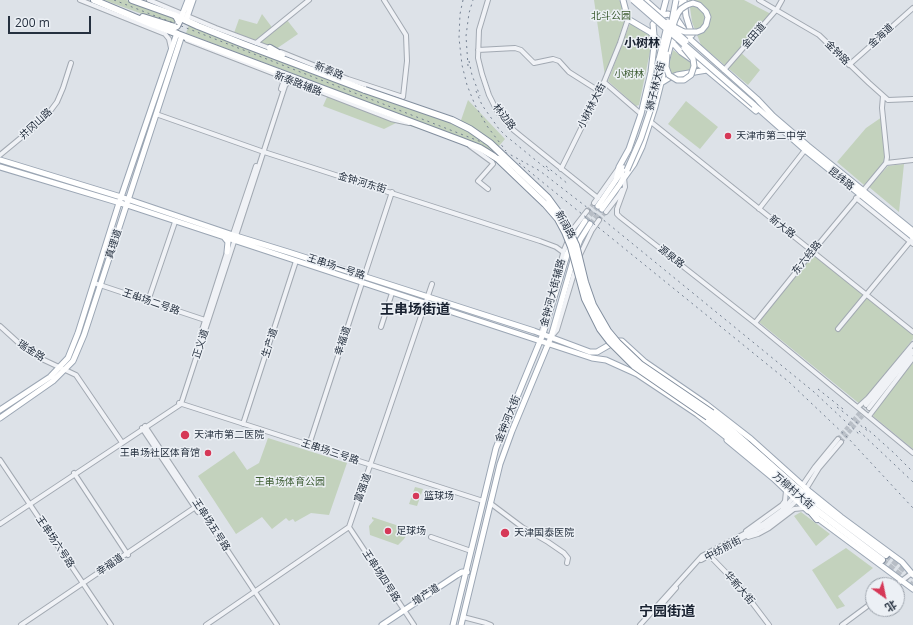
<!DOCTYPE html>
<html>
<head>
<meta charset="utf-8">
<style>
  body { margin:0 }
  #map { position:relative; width:913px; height:625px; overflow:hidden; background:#dde2e8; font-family:"Open Sans","Noto Sans SC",sans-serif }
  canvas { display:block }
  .north { position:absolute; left:865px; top:577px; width:40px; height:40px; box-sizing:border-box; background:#ecf0f5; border:1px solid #9ca3ac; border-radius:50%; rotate:147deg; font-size:11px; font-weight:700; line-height:16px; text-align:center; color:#25303f }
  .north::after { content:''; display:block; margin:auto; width:14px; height:18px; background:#d63857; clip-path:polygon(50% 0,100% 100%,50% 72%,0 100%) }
  .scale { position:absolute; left:8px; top:16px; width:83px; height:18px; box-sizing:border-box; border:2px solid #25303f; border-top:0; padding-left:5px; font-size:12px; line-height:14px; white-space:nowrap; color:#25303f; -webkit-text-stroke:3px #ecf0f5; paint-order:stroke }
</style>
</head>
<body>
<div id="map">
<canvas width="913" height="625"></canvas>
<div class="north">北</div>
<div class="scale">200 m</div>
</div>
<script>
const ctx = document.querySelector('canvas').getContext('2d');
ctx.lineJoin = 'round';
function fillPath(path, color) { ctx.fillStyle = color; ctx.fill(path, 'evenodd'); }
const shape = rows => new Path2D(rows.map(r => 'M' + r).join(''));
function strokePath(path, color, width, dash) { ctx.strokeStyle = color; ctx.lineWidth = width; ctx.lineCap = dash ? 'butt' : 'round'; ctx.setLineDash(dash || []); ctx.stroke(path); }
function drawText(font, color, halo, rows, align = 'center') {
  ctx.font = font + ' "Open Sans","Noto Sans SC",sans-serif'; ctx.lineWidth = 3; ctx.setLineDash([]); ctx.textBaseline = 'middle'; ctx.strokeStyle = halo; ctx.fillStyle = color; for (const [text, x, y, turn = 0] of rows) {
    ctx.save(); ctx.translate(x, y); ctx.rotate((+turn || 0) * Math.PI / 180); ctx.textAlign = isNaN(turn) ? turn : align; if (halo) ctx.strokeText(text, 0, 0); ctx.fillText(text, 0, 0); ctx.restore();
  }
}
const green = shape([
  [104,0,126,0,174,17,178,21,176,25,172,25],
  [594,0,619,0,623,5,626,20,605,76],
  [689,0,744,0,771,14,739,51,760,70,748,85,701,45,692,22],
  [262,14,274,30,287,20,298,34,276,49,234,33,239,19,257,24],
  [630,23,653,37,639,105,636,106,608,81],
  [189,25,273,58,459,126,468,100,505,139,493,153,407,125,396,123,384,129,323,106,331,88,186,33],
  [673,50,700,69,666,76],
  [686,101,718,127,700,149,668,124],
  [882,117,885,162,864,185,837,162,866,128],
  [904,164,899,212,869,187,888,166],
  [813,255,913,335,913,339,861,405,759,322],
  [913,363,913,449,873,416,877,406],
  [268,438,347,463,329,515,311,513,295,522,293,519,289,521,286,518,272,529,262,517,236,534,198,476,234,451,247,470,259,463],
  [415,487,423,489,417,506,409,504],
  [801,512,830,534,816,546,794,516],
  [372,517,408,529,408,531,405,530,406,536,404,539,398,545,370,535,369,526,374,520,372,519],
  [846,548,873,568,838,596,845,606,837,609,812,570]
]);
const minorTunnel = shape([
  [587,211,594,203],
  [599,220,606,212],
  [838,439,866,405],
  [841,442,869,408]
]);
const majorTunnel = shape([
  [585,221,598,206],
  [590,224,602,209]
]);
const highwayTunnel = shape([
  [886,555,913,577],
  [882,560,913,586]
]);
const minor = shape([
  [80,0,165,34,169,39,171,48],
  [149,0,216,28,272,49],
  [488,0,479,30,478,58,482,74,489,95,497,111,511,128,522,137,598,198],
  [759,0,819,35,869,83,888,100,913,99],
  [187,40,391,119,409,123],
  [256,43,309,0],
  [478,50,515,48,521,50,534,63,553,59,559,61,569,72,599,91],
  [281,52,348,79,403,97,407,61,406,35,384,0],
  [849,65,913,8],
  [724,70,777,9,782,0],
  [281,77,283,83,281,89],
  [604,82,641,114],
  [156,114,261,151,540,241,556,247,567,255],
  [651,122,913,332],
  [470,146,492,162,493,164,478,181,488,189],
  [0,155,40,122,51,110,57,102,63,88,71,63],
  [886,163,913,160],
  [561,169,604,82,620,43,628,19],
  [624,178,625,187,617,209,617,214,620,217,755,323,913,453],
  [856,198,913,244],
  [594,203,618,169],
  [759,209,805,150],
  [606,212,619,195,622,190],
  [232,237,256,166],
  [579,257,592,230,599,220],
  [364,277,392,192],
  [94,283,208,321],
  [148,301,175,222],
  [755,323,813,251,886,163,887,157,882,108,883,96],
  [0,326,22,346,44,360,76,375,121,441],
  [381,327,392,293],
  [838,329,913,238],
  [202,330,228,249],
  [542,331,564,250,573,229,587,211],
  [551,337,557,330,576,267],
  [179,403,483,501],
  [866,405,911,350],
  [858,407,868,398,913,344],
  [869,408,913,352],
  [869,416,913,358],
  [243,424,296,261],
  [145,426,277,625],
  [142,428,198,512],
  [309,445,362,283],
  [0,460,111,625],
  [74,473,128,555],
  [804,483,815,467,838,439],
  [808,486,819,468,841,442],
  [490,503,522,527,548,542,564,553,568,558,567,563],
  [0,524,181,404,285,86,287,83,292,82],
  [349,527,414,625],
  [746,531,782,505,785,501,786,491],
  [431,537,471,551],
  [748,537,758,534,769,528,794,509,804,508],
  [708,554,741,588,769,625],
  [701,560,768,524,787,510,795,502],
  [896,585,912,573],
  [662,604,676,588],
  [463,617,486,623,491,625],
  [21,625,197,506],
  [206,625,349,527,432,284],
  [640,625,702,556,763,524,782,510,792,499],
  [842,625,873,602]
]);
const major = shape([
  [623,0,628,19,650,32,658,40,666,43],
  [645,0,662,15],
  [684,0,686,16,692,35],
  [679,12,681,0],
  [662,15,666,0],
  [181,18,188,0],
  [186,20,193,0],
  [654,35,653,24,660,16,668,14,676,18,691,40,757,99,773,116,808,146,913,231],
  [672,42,681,52,707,70,756,111],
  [661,83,669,78,677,75,707,70],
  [754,105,805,150,913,237],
  [0,160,121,197,236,236,288,252,534,331,590,352,597,352,616,341,622,341,645,362,706,404,751,439,810,492,841,517,902,562,913,575],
  [0,167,127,205,592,358,606,360,637,374,697,414,730,440],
  [624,178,634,164,642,147,655,107,670,47,672,42,679,35],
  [616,180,619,167,629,149,641,114,651,72,655,37],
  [598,206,624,168],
  [602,209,620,184,625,175],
  [224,237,228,242,227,252],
  [576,250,580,240,590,224],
  [0,410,50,377,68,358,78,333,119,203,177,33],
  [0,418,53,381,73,361,84,335,181,38],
  [727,440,773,478,808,511],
  [816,517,913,589],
  [382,625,457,575,462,572,467,572],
  [453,625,496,448,543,334,567,255,572,241,585,221],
  [461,625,500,464,512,431,551,337,574,257]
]);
const highway = shape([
  [94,0,151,24,462,141,480,148,498,159],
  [132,0,174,15,198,26,243,44,365,90],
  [143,17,175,27,177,26,179,22,176,16],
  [270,48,282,55],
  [712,413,797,488,886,555],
  [708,417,796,495,882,560],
  [806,506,817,519]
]);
const rail = shape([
  [114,0,484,143,511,155,540,171,606,222,814,392,861,436],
  [463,0,460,14,459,38,462,65,467,85,475,105,487,126,506,151],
  [469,61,472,75,480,96],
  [468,66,466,36,469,13,473,0],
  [476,91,482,105,499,129,506,136,549,171],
  [519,163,789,382,848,438,913,508],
  [546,166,568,184],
  [818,389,843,409],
  [837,407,869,432],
  [865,427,894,453,913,472],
  [859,431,913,482]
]);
const majorBridge = shape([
  [633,0,754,105],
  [639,0,686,41],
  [670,24,676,28,682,31,685,32,697,32,702,30,706,25,708,17,706,12,699,5,693,3,687,5,681,9,678,13,675,20,673,26],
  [667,54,666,67,669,75,677,80,684,80,691,75,694,66,693,59,684,48],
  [659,59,668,22],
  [627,170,641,138,650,111,669,36,676,0]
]);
const highwayBridge = shape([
  [365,90,452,120,470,129,490,143,548,198,564,220,576,245,585,282,593,305,608,331,618,343,640,364,712,413],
  [498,159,545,204,558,219,565,232,571,247,585,299,600,329,610,342,634,366,708,417]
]);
const markers = [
  [728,136,4,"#d63857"],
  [185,435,5,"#d63857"],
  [208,453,4,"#d63857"],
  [416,496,4,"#d63857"],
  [388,531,4,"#d63857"],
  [505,533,5,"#d63857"]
];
const parkNames = [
  ["北斗公园",611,16],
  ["小树林",629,74],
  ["王串场体育公园",290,482]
];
const streetNames = [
  ["金田道",754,36,-49],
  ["金海道",881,36,-42],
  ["金钟路",837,53,45],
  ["新泰路",329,71,22],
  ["新泰路辅路",298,84,21],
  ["狮子林大街",656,86,-76],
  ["小树林大街",592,106,-63],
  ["林边路",504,117,52],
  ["井冈山路",36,124,-43],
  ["昆纬路",841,179,39],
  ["金钟河东街",362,183,17],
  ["新阔路",565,225,61],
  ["新大路",782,227,38],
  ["真理道",114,244,-72],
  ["源泉路",671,257,38],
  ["东六经路",807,258,-51],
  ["王串场一号路",336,267,18],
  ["金钟河大街辅路",553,293,-75],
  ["王串场二号路",151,302,19],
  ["幸福道",343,341,-72],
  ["生产道",270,343,-72],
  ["正义道",201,344,-72],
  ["瑞金路",31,351,33],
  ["金钟河大街",508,419,-68],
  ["王串场三号路",330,452,18],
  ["富强道",363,488,-70],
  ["万柳村大街",793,491,41],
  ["王串场五号路",211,525,57],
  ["王串场六号路",55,542,56],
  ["中纺前街",723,549,-28],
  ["幸福道",110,565,-34],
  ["王串场四号路",381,576,57],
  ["华新大街",739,588,49],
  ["增产道",426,595,-33]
];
const poiNames = [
  ["天津市第二中学",736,136],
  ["天津市第二医院",194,435],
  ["王串场社区体育馆",200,453,"right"],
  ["篮球场",424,496],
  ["足球场",396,531],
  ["天津国泰医院",514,533]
];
const quarterNames = [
  ["小树林",642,44]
];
const districtNames = [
  ["王串场街道",415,310],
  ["宁园街道",667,612]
];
fillPath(green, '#c3d2bd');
strokePath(minorTunnel, '#b8bec6', 4, [4, 2]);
strokePath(majorTunnel, '#b8bec6', 5, [5, 2.5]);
strokePath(highwayTunnel, '#b8bec6', 6, [6, 3]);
strokePath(minor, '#a2a9b2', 6);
strokePath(major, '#9ba6b4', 7);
strokePath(highway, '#838f9f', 8);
strokePath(minor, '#f0f2f6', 4);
strokePath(major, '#fff', 5);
strokePath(highway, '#fff', 6);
strokePath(rail, '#758192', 1, [2, 4]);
strokePath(majorBridge, '#9ba6b4', 7, []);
strokePath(highwayBridge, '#838f9f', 8, []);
strokePath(majorBridge, '#fff', 5);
strokePath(highwayBridge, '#fff', 6);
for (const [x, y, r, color] of markers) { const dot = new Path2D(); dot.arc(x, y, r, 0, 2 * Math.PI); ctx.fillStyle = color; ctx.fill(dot); strokePath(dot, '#ecf0f5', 1.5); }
drawText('10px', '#3c5c32', '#ecf0f5', parkNames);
drawText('10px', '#25303f', '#ecf0f5', streetNames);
drawText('10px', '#25303f', '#ecf0f5', poiNames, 'left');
drawText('bold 12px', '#182130', '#ecf0f5', quarterNames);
drawText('bold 14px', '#182130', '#ecf0f5', districtNames);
</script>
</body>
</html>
